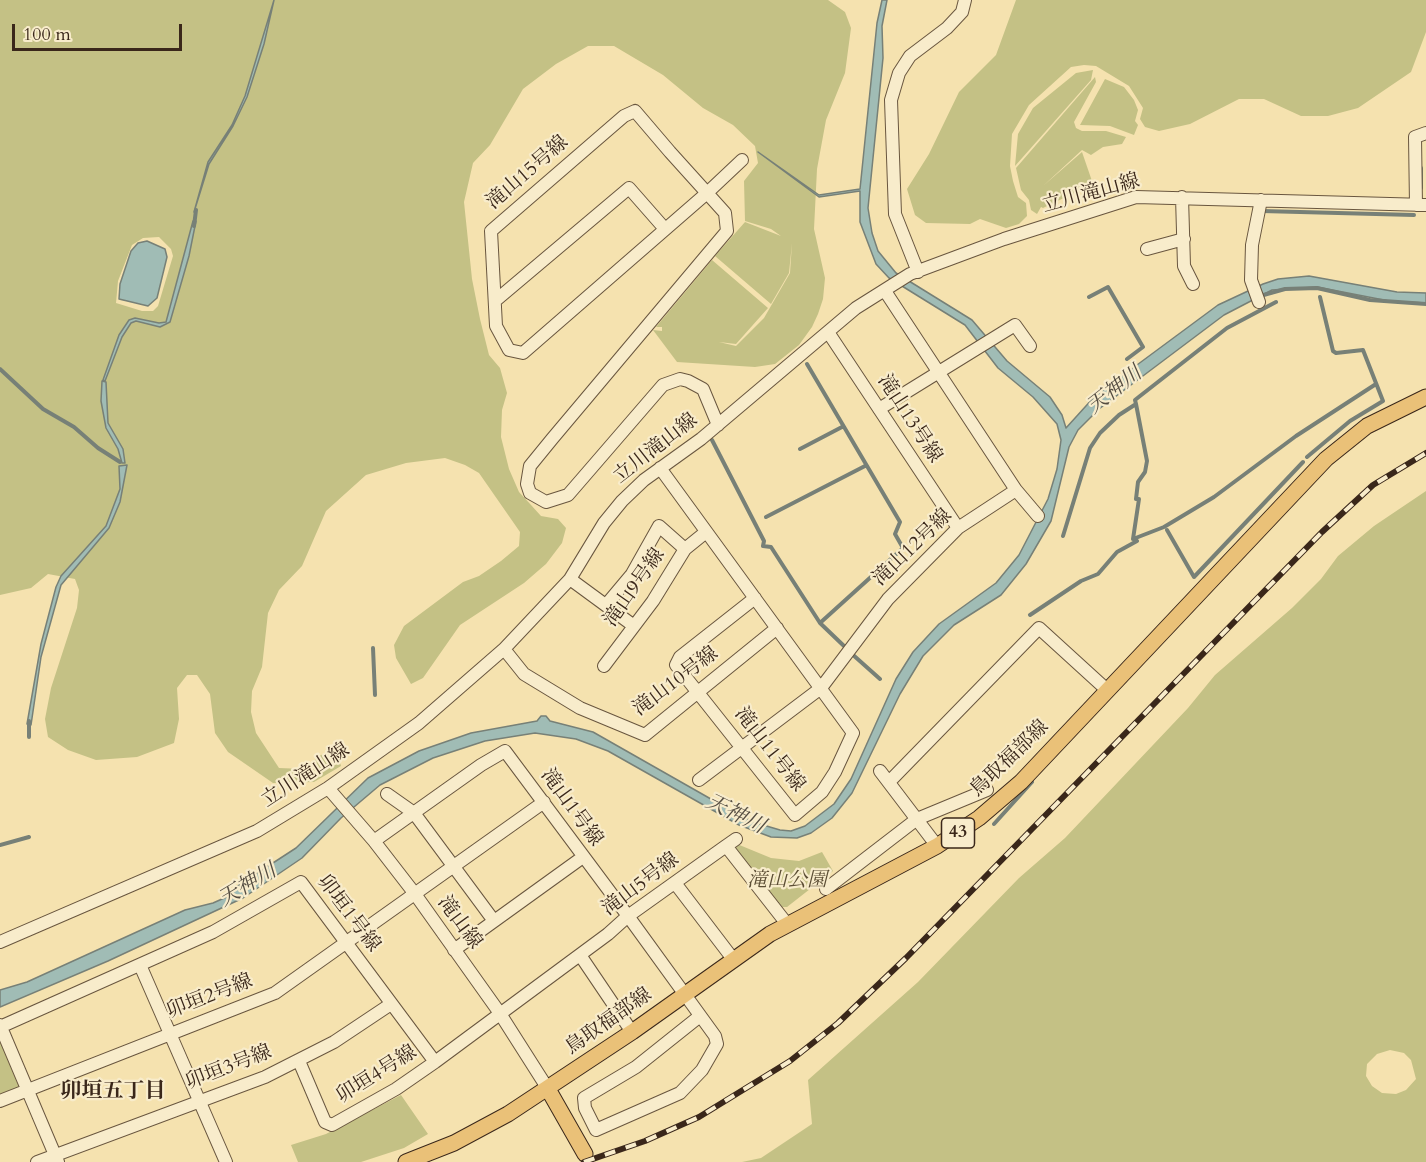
<!DOCTYPE html>
<html>
<head>
<meta charset="utf-8">
<style>
  body { margin:0 }
  #map { position:relative; width:1426px; height:1162px; overflow:hidden; background:#f5e2af; font-family:Cardo,serif }
  canvas { display:block }
  .scale { position:absolute; left:12px; top:24px; width:170px; height:27px; box-sizing:border-box; border:3px solid #3a271a; border-top:0; padding-left:8px; font-size:18px; line-height:21px; white-space:nowrap; color:#3a271a; -webkit-text-stroke:4px #f8eccb; paint-order:stroke }
</style>
</head>
<body>
<div id="map">
<canvas width="1426" height="1162"></canvas>
<div class="scale">100 m</div>
</div>
<script>
const ctx = document.querySelector('canvas').getContext('2d');
ctx.lineJoin = 'round';
function fillPath(path, color) { ctx.fillStyle = color; ctx.fill(path, 'evenodd'); }
const shape = rows => new Path2D(rows.map(r => 'M' + r).join(''));
function strokePath(path, color, width, dash) { ctx.strokeStyle = color; ctx.lineWidth = width; ctx.lineCap = dash ? 'butt' : 'round'; ctx.setLineDash(dash || []); ctx.stroke(path); }
function drawText(font, color, halo, rows, align = 'center') {
  ctx.font = font + ' Cardo,"Noto Serif JP",serif'; ctx.lineWidth = 4.5; ctx.setLineDash([]); ctx.textBaseline = 'middle'; ctx.strokeStyle = halo; ctx.fillStyle = color; for (const [text, x, y, turn = 0] of rows) {
    ctx.save(); ctx.translate(x, y); ctx.rotate((+turn || 0) * Math.PI / 180); ctx.textAlign = isNaN(turn) ? turn : align; if (halo) ctx.strokeText(text, 0, 0); ctx.fillText(text, 0, 0); ctx.restore();
  }
}
const green = shape([
  [0,0,828,0,845,12,851,28,845,73,826,120,817,169,814,229,825,278,823,299,818,314,812,327,799,345,775,364,755,367,677,362,653,330,662,331,662,327,656,327,712,260,768,308,736,344,719,342,736,346,764,318,790,273,792,243,789,273,771,304,715,256,745,222,781,236,771,229,745,221,744,181,758,163,755,146,733,125,703,108,663,75,614,46,588,46,556,64,523,89,490,145,473,163,464,202,472,279,480,319,489,355,500,368,507,393,502,410,501,437,509,469,519,492,531,505,541,516,558,519,566,528,562,543,546,564,524,583,460,625,423,678,411,684,396,658,394,645,404,626,463,582,479,576,501,561,519,546,520,532,479,473,465,465,445,458,406,463,366,475,326,511,302,566,279,590,268,613,262,667,252,691,251,712,256,733,279,768,304,769,321,755,337,752,341,766,314,782,273,783,228,752,215,733,210,694,197,675,187,675,177,688,179,719,174,743,137,757,96,760,68,750,48,737,45,719,51,688,77,608,79,590,75,579,48,574,31,588,0,595],
  [159,237,171,249,173,256,158,306,153,311,142,311,116,303,118,281,132,245,143,238],
  [1016,0,1426,0,1426,32,1411,72,1358,108,1328,116,1301,116,1264,99,1239,99,1190,124,1159,131,1145,127,1140,119,1143,108,1129,86,1096,66,1084,65,1071,67,1029,105,1012,134,1010,166,1013,181,1018,197,1026,203,1027,216,1019,224,1006,228,980,219,970,224,926,223,915,215,907,189,929,154,959,92,996,55],
  [1093,70,1091,80,1015,166,1018,134,1033,108,1076,73],
  [1095,77,1096,82,1074,122,1076,128,1082,131,1106,131,1126,137,1122,144,1103,147,1091,155,1082,150,1043,186,1082,152,1093,184,1043,208,1041,207,1037,214,1031,210,1029,200,1021,190,1016,168],
  [1105,79,1124,87,1134,100,1138,110,1135,121,1138,125,1134,135,1110,126,1080,125],
  [1426,491,1426,1162,742,1162,761,1158,812,1124,808,1080,918,982,1019,878,1065,838,1188,708,1215,675,1292,608,1321,579,1338,556,1374,526],
  [1390,1050,1404,1053,1411,1060,1416,1079,1406,1090,1396,1094,1382,1093,1372,1086,1366,1076,1367,1064,1377,1054],
  [737,844,771,858,799,861,822,852,833,871,787,907,781,907,732,847],
  [0,1041,19,1087,0,1094],
  [401,1095,428,1134,404,1148,361,1162,298,1162,291,1145,326,1134]
]);
const water = shape([
  [274,0,264,44,247,97,233,126,209,164,194,212,208,162,232,125,245,96,274,0],
  [882,0,887,0,882,26,883,58,868,208,872,233,878,251,896,273,972,320,1007,361,1050,397,1062,415,1066,428,1095,396,1218,305,1263,284,1278,279,1309,276,1397,292,1426,293,1426,303,1389,301,1317,287,1272,290,1224,315,1099,409,1078,430,1069,447,1051,521,1026,564,1001,595,954,625,923,656,900,694,852,793,832,818,811,833,797,838,771,837,739,825,608,751,576,739,535,733,485,741,433,758,380,785,341,818,302,858,243,898,108,961,0,1007,0,990,27,982,185,910,213,903,231,895,236,887,296,848,368,778,419,751,471,733,537,721,541,716,546,716,550,721,593,732,732,811,753,822,780,830,791,831,805,826,834,804,851,779,896,679,913,652,939,624,996,583,1019,555,1048,499,1057,469,1061,440,1057,424,1033,397,998,368,965,325,889,278,876,264,860,222,860,191,819,197,758,152,819,195,860,189,877,23,882,0],
  [193,221,196,221,189,256,170,322,160,327,136,321,131,323,122,337,105,381,103,380,119,335,129,320,135,318,159,323,166,322,193,221],
  [147,241,165,249,167,257,157,298,148,306,119,299,120,284,131,251,138,243,147,241],
  [102,381,106,382,108,423,123,449,125,463,122,463,118,449,106,428,101,401,102,381],
  [127,465,120,502,109,528,61,585,41,657,31,725,27,724,41,644,56,587,61,576,106,526,120,489,119,466,127,465]
]);
const stream = shape([
  [1421,168,1421,188],
  [1262,211,1414,215],
  [194,226,196,210],
  [1260,296,1285,289,1317,288,1370,300,1426,304],
  [1089,297,1108,287,1143,347,1127,359],
  [807,364,900,522,895,534,903,548,820,623],
  [0,369,43,409,74,427,98,448,120,462],
  [1136,404,1147,461,1145,472,1138,482,1136,499,1139,499,1133,539,1164,527,1214,497,1296,436,1376,384],
  [712,440,764,541,763,546,771,547,820,623,844,646],
  [800,449,842,427],
  [1307,457,1350,421,1383,401,1363,350,1336,353,1333,351,1320,297],
  [766,517,865,466],
  [1167,530,1194,577,1303,462],
  [1063,536,1090,448,1100,433,1119,415,1136,404,1135,400,1140,396,1227,328,1276,302],
  [1030,615,1081,581,1098,574,1117,552,1137,541],
  [373,648,375,695],
  [852,654,880,679],
  [29,737,29,721],
  [994,824,1032,782],
  [0,845,29,837]
]);
const minor = shape([
  [1182,197,1184,266,1193,284],
  [1416,205,1415,137,1426,133],
  [1147,249,1184,239],
  [918,272,895,214,891,100,899,73,910,56,947,28,962,12,965,0],
  [495,301,629,188,665,229],
  [1259,302,1251,280,1252,245,1261,200],
  [828,332,958,528],
  [879,409,1015,325,1030,346],
  [718,425,703,389,688,381,680,379,663,385,568,495,546,502,530,493,527,484,530,466,552,439,727,231,725,213,707,193,670,152,635,111,624,116,491,231,496,326,509,350,523,353,707,193,742,160],
  [660,468,853,733,835,772,822,792,795,815,676,665,680,657,755,598],
  [1016,490,1038,516],
  [685,549,706,532],
  [570,579,634,626],
  [504,649,524,674,580,708,645,735,777,628],
  [604,666,653,601,685,549,659,526,632,574,606,605],
  [880,771,937,846],
  [699,780,821,688,888,599,958,528,1016,490,885,291],
  [889,782,1039,628,1107,690],
  [328,788,374,841,415,894,499,1012,548,1089],
  [387,794,414,813,494,921],
  [374,841,481,765,505,751,628,916,715,1036,717,1044,702,1070,680,1093,596,1130,585,1108,584,1098,636,1067,700,1016],
  [726,846,736,839],
  [675,883,733,959],
  [826,889,917,819,987,790],
  [0,942,257,831,328,788,419,723,504,649,570,579,604,523,622,501,644,480,701,439,856,308,910,274,1004,239,1136,197,1426,205],
  [454,950,583,857],
  [580,955,632,1032],
  [140,965,226,1162],
  [0,1025,58,1162],
  [0,1027,213,932,301,882,435,1062],
  [299,1061,325,1122,332,1125,396,1089,435,1062,608,934,628,916,726,846,787,924],
  [0,1101,275,993,544,802],
  [37,1162,265,1077,334,1042,391,1004]
]);
const major = shape([
  [548,1089,585,1154],
  [406,1162,454,1143,508,1114,632,1032,770,934,937,846,979,818,1021,782,1326,459,1367,426,1426,397]
]);
const rail = shape([
  [584,1162,645,1141,699,1117,790,1061,838,1023,906,958,1322,532,1373,485,1426,453]
]);
const shields = [
  [958,833,33]
];
const shieldNames = [
  ["43",958,833]
];
const streetNames = [
  ["滝山15号線",528,173,-41],
  ["立川滝山線",1091,194,-15],
  ["滝山13号線",909,419,57],
  ["立川滝山線",656,449,-38],
  ["滝山12号線",913,548,-44],
  ["滝山9号線",635,588,-55],
  ["滝山10号線",676,682,-37],
  ["滝山11号線",769,750,52],
  ["鳥取福部線",1010,759,-44],
  ["立川滝山線",306,776,-33],
  ["滝山1号線",571,808,54],
  ["滝山5号線",641,885,-37],
  ["卯垣1号線",348,914,53],
  ["滝山線",459,923,54],
  ["卯垣2号線",210,997,-21],
  ["鳥取福部線",609,1022,-35],
  ["卯垣3号線",229,1068,-21],
  ["卯垣4号線",377,1075,-32]
];
const parkNames = [
  ["滝山公園",787,881]
];
const waterNames = [
  ["天神川",1115,391,-38],
  ["天神川",735,815,26],
  ["天神川",248,886,-31]
];
const neighbourhoodNames = [
  ["卯垣五丁目",113,1092]
];
fillPath(green, '#c4c185');
fillPath(water, '#a0bcb5');
strokePath(water, '#778077', 1.5);
strokePath(stream, '#778077', 4);
strokePath(minor, '#69563f', 14);
strokePath(major, '#3a271a', 17);
strokePath(minor, '#f8eccb', 12);
strokePath(major, '#eac178', 15);
strokePath(rail, '#3a271a', 6);
strokePath(rail, '#f8eccb', 4, [11]);
for (const [x, y, w] of shields) { const box = new Path2D(); box.roundRect(x - w / 2, y - 15, w, 30, 4.5); ctx.fillStyle = '#f8eccb'; ctx.fill(box); strokePath(box, '#3a271a', 1.5); }
drawText('bold 18px', '#3a271a', null, shieldNames);
drawText('20px', '#3a271a', '#f8eccb', streetNames);
drawText('italic 20px', '#5c4e35', '#f8eccb', parkNames);
drawText('italic 21px', '#544c41', '#f8eccb', waterNames);
drawText('bold 21px', '#3a271a', '#f8eccb', neighbourhoodNames);
</script>
</body>
</html>
